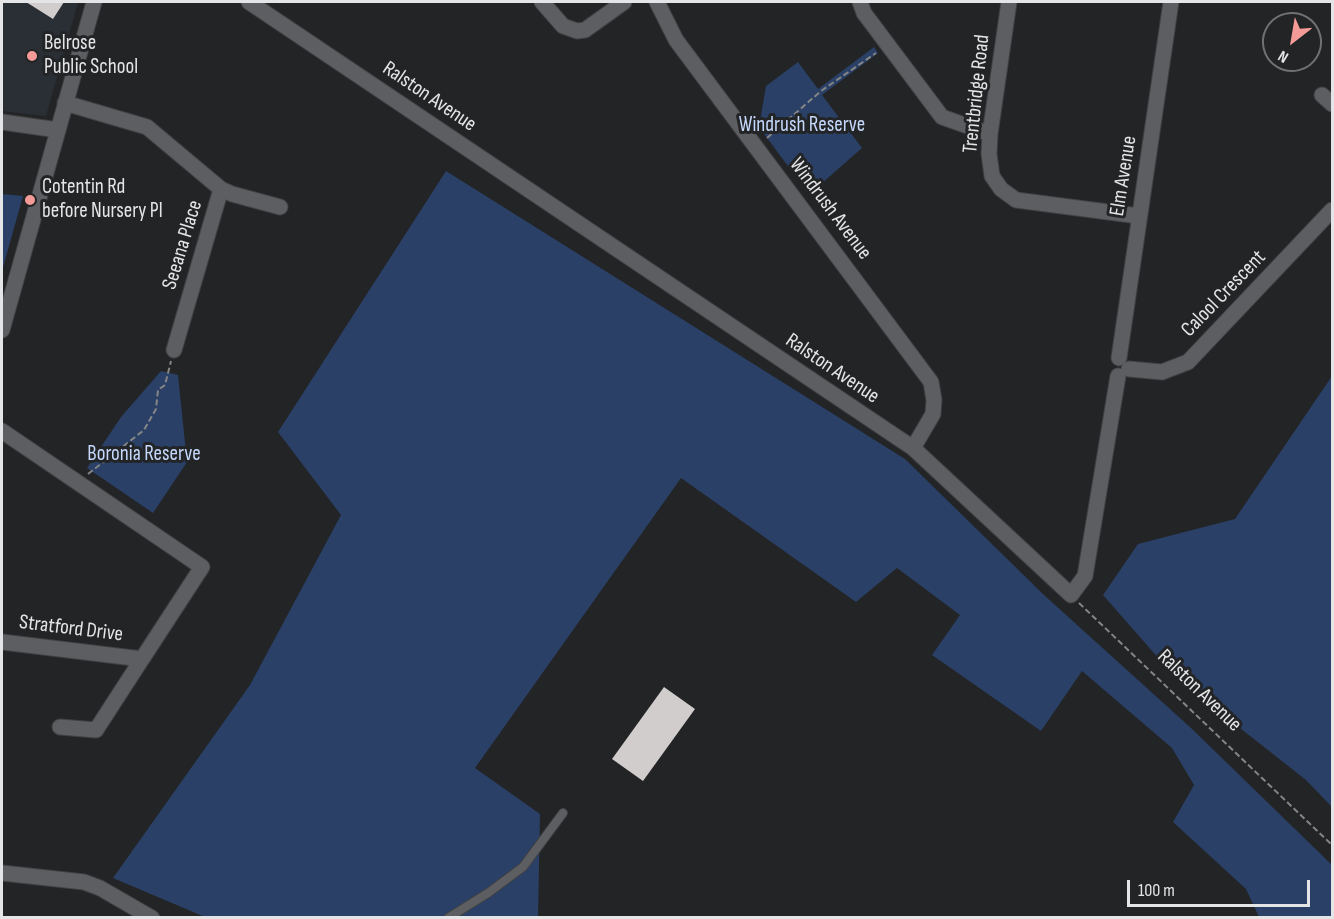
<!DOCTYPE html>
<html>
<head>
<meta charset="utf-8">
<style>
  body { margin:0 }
  #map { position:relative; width:1334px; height:919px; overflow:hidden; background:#232426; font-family:"Sofia Sans Condensed",sans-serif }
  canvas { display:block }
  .frame { position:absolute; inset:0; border:3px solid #e4e5e6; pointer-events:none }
  .north { position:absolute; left:1262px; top:12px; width:60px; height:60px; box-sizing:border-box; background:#232426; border:2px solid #707173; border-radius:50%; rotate:211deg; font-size:16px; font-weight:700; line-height:24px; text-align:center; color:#e4e5e6 }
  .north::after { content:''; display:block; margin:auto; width:21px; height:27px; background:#f59b97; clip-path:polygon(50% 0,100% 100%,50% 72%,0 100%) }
  .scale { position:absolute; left:1127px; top:880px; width:183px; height:27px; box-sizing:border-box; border:3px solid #e4e5e6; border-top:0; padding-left:8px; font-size:18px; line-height:21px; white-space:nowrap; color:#e4e5e6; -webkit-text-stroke:4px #232426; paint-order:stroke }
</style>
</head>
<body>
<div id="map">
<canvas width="1334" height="919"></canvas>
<div class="frame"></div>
<div class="north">N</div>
<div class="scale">100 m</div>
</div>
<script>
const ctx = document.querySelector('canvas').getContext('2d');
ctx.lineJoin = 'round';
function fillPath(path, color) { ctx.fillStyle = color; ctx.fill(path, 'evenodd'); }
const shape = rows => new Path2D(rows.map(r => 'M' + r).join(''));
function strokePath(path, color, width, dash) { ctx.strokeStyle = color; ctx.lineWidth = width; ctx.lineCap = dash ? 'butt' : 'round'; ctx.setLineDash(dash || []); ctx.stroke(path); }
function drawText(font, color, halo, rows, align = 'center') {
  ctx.font = font + ' "Sofia Sans Condensed",sans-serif'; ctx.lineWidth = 6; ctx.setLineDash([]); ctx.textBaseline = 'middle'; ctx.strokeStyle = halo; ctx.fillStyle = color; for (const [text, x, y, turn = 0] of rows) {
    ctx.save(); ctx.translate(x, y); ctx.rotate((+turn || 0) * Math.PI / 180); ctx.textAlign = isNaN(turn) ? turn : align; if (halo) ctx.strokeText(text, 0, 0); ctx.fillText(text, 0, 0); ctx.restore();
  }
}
const built = shape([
  [2,2,78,2,46,116,2,111]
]);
const green = shape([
  [874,47,878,53,822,95,862,148,821,184,799,181,759,127,766,86,798,62,818,89],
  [446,171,905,459,1044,595,1191,728,1332,865,1332,917,1259,917,1246,889,1173,822,1194,785,1172,748,1082,671,1041,731,932,655,960,615,897,568,856,602,681,478,475,768,540,814,538,917,205,917,113,878,250,685,341,515,278,432],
  [2,194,23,196,2,271],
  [161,371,178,375,187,462,153,513,87,468,121,417],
  [1332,376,1332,807,1306,780,1175,677,1103,595,1138,544,1235,519]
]);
const building = shape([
  [26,2,64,2,53,19],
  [664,687,695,709,643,781,612,759]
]);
const path = shape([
  [767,138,821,91,876,53],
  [88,474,144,430,156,409,158,390,165,385,171,361],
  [1079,603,1332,845]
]);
const lane = shape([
  [448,918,488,893,523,867,563,813]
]);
const street = shape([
  [249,2,913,448,1071,595,1085,576,1118,376],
  [542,2,563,26,577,31,585,30,624,2],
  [657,2,676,40,931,382,934,400,933,414,913,448],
  [860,2,864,13,942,117,990,134],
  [1009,2,990,134,989,154,992,176,1001,189,1016,200,1139,216],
  [1322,95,1332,104],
  [65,103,147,127,221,189,174,350],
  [2,122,58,130],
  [221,189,232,194,280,207],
  [2,330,94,2],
  [1119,358,1171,2],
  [1129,369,1162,372,1188,362,1332,210],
  [2,431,202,567,142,659,2,642],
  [60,727,96,730,142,659],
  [2,873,84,882,100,888,152,918]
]);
const markers = [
  [32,56,6,"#f59b97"],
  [30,200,6,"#f59b97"]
];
const poiNames = [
  ["Belrose",44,44],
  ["Public School",44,68],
  ["Cotentin Rd",42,188],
  ["before Nursery Pl",42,212]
];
const streetNames = [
  ["Trentbridge Road",977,94,-84],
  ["Ralston Avenue",429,97,34],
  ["Elm Avenue",1124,176,-81],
  ["Windrush Avenue",830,209,53],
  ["Seeana Place",183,245,-73],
  ["Calool Crescent",1224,294,-46],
  ["Ralston Avenue",832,369,34],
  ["Stratford Drive",71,629,7],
  ["Ralston Avenue",1199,691,44]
];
const parkNames = [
  ["Windrush Reserve",802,126],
  ["Boronia Reserve",144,455]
];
fillPath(built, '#2a2f36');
fillPath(green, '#2a4067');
fillPath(building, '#d1cdcc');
strokePath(lane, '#404143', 10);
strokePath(street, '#404143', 17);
strokePath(path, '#848586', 2, [6, 3]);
strokePath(lane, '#5d5e61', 8);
strokePath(street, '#5d5e61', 15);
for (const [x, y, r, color] of markers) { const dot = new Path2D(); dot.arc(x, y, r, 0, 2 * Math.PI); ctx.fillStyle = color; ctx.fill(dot); strokePath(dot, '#232426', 2); }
drawText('21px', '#e4e5e6', '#232426', poiNames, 'left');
drawText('21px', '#e4e5e6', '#232426', streetNames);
drawText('21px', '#c5d9fc', '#232426', parkNames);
</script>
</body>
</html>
